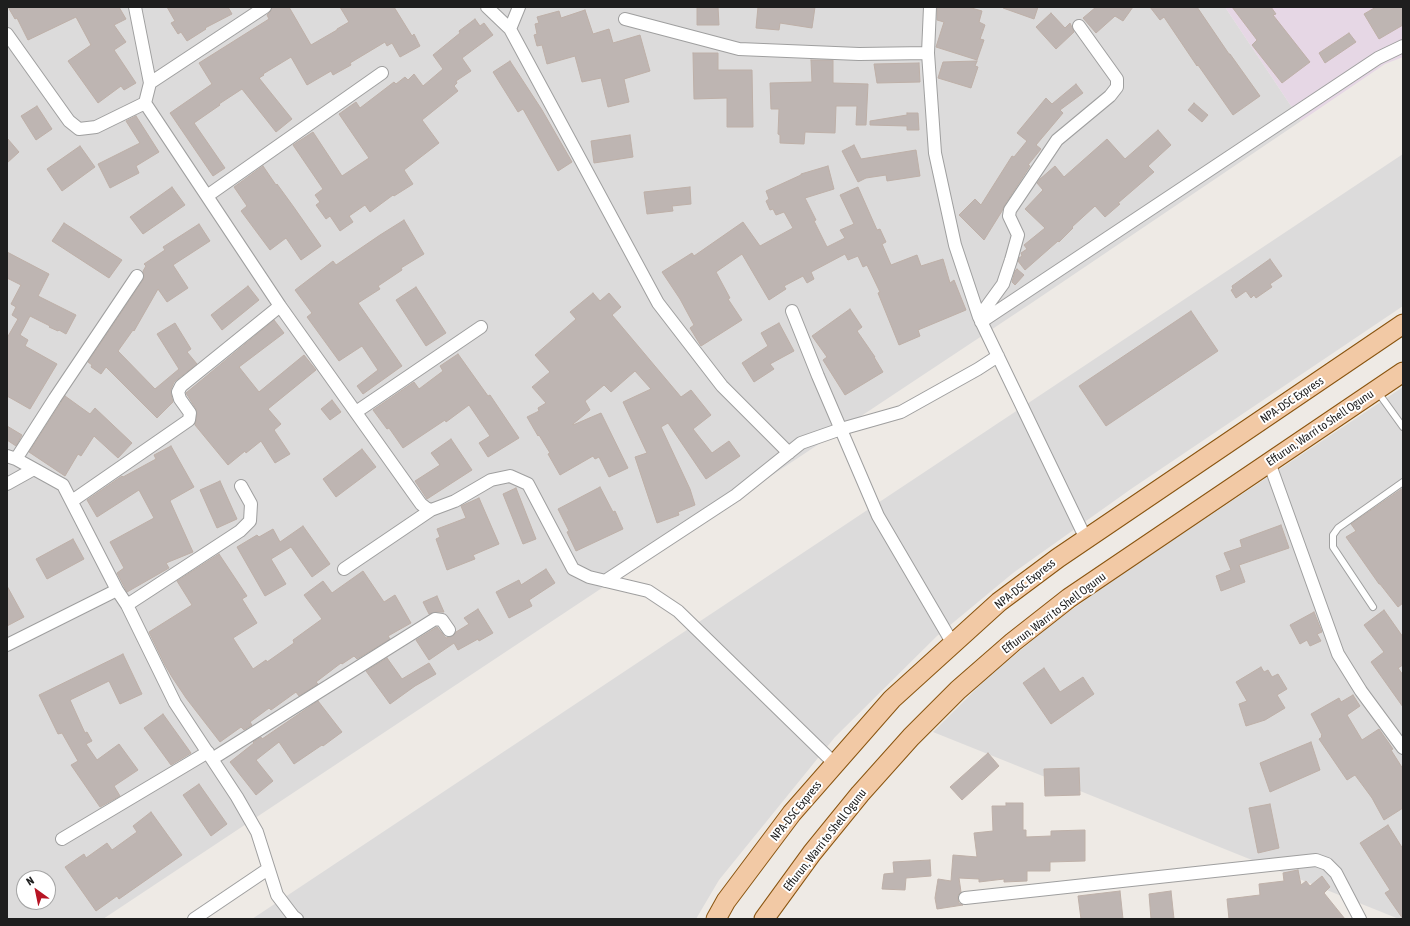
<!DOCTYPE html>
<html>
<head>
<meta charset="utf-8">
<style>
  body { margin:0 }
  #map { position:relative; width:1410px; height:926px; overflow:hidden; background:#eeeae5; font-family:"Asap Condensed",sans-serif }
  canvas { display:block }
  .frame { position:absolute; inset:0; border:8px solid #1e1e1e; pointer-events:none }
  .north { position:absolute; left:16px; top:870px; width:40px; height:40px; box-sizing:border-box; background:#fff; border:1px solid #a5a5a5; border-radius:50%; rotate:327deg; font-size:11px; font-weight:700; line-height:16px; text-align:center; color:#1e1e1e }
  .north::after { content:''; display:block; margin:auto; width:14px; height:18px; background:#b71424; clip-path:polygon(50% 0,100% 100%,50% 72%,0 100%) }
</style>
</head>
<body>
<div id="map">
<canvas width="1410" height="926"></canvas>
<div class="frame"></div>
<div class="north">N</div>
</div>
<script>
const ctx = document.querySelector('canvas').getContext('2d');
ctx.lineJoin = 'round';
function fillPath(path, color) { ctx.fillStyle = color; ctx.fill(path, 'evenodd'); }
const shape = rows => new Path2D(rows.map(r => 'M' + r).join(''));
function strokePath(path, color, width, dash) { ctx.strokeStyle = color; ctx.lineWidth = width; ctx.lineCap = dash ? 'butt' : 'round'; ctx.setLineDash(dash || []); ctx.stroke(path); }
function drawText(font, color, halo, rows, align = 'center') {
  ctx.font = font + ' "Asap Condensed",sans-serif'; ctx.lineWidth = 4; ctx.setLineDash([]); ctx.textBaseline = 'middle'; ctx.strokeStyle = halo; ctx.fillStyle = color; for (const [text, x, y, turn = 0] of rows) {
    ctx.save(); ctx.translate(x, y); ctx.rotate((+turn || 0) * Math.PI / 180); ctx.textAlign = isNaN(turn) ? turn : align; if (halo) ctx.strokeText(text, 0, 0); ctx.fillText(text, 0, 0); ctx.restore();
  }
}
const residential = shape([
  [7,7,1225,7,1301,121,1033,302,103,919,7,919],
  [24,878,48,878,48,902,24,902],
  [1403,154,1403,306,1131,489,1013,573,937,636,835,737,719,880,696,919,252,919],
  [1403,387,1403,919,1399,919,933,732,988,677,1056,621,1119,576]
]);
const industrial = shape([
  [1225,7,1403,7,1403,57,1385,64,1301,121]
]);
const building = shape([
  [8,7,119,7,126,19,114,25,126,42,114,50,136,83,124,90,121,86,98,103,68,61,91,45,76,17,28,40,17,18,15,19,8,7],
  [167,7,228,7,232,14,205,28,206,29,187,41,181,32,178,34,171,23,175,21,167,7],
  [272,7,289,7,311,45,337,30,337,29,349,22,340,7,394,7,412,36,414,34,420,46,400,57,392,43,387,46,385,42,350,63,351,65,333,75,331,71,307,85,291,57,263,74,264,75,259,78,292,119,276,132,242,89,219,104,220,105,194,123,225,168,213,176,170,113,212,84,199,63,269,19,267,15,271,11,272,7],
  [697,7,718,7,719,25,697,25,697,7],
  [758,7,815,7,812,28,780,23,779,30,756,28,758,7],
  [937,7,968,7,982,11,979,22,985,25,980,39,984,40,977,60,936,47,944,22,937,20,937,7],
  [1004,7,1038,7,1034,19,1003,8,1004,7],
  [1096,7,1133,7,1123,21,1115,16,1096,33,1083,18,1096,7],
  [1150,7,1197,7,1229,54,1230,54,1260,96,1233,115,1198,65,1197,66,1164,17,1160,20,1150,7],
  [1232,7,1271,7,1276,14,1273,15,1310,62,1282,83,1252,45,1257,40,1232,7],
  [1376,7,1403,7,1403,25,1379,39,1364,14,1376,7],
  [585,10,593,34,609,29,613,43,640,35,650,71,624,79,629,102,608,107,601,78,582,82,575,56,547,64,542,45,537,46,534,35,537,34,535,24,539,23,537,17,559,11,561,18,585,10],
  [1051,13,1065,28,1070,23,1074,32,1056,49,1036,27,1051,13],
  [475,19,480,26,484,23,493,35,462,58,471,71,456,81,457,83,454,86,458,91,422,120,439,143,404,170,413,184,394,196,393,195,370,212,365,205,349,216,353,222,340,231,330,216,326,219,316,205,320,202,315,195,323,189,293,145,313,132,342,176,369,158,339,114,356,102,360,108,394,82,396,84,405,77,408,80,414,74,423,86,443,69,433,55,460,33,459,31,475,19],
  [1349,33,1356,42,1325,63,1319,53,1349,33],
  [693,53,718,53,718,70,752,70,753,127,727,127,727,98,694,99,693,53],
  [811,60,833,60,833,83,868,84,866,125,856,125,857,106,836,106,835,133,805,132,804,144,780,143,780,135,778,134,779,109,771,109,770,83,812,82,811,60],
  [510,61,542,110,572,162,558,171,523,109,518,112,493,72,510,61],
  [977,61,975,66,978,67,971,88,938,78,943,62,977,61],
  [919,63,920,82,877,83,874,64,919,63],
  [1076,84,1083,93,1060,110,1063,113,1036,145,1041,149,1028,165,1030,166,1004,206,1002,211,984,240,959,215,975,199,981,205,1012,156,1014,157,1027,141,1017,133,1046,98,1052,104,1076,84],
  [1194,103,1208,115,1202,122,1188,110,1194,103],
  [37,106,52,129,36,140,21,116,37,106],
  [907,113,918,113,919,130,907,130,907,126,870,125,870,121,907,115,907,113],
  [136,116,159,152,136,166,139,173,110,188,98,164,140,143,126,121,136,116],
  [1158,130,1171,145,1148,166,1154,172,1118,203,1120,204,1105,217,1095,206,1072,227,1073,228,1059,242,1058,241,1025,270,1018,261,1019,258,1022,256,1021,253,1027,249,1024,245,1045,228,1025,209,1043,190,1037,183,1040,179,1055,166,1064,177,1107,139,1125,159,1158,130],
  [630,135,633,157,594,163,591,141,630,135],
  [7,138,19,152,7,163,7,138],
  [854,145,861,159,916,150,920,176,887,181,886,175,866,178,858,182,842,151,854,145],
  [80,146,95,167,62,191,47,169,80,146],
  [263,166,276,185,277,184,293,206,321,246,301,260,286,238,270,250,241,211,247,206,234,187,263,166],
  [828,166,834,189,805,198,816,220,814,221,827,247,845,238,840,230,854,224,840,195,858,187,877,230,880,229,886,242,882,244,891,265,917,255,921,266,943,259,950,283,954,280,966,310,918,330,920,336,899,345,878,293,880,292,867,265,863,267,858,256,848,260,845,254,811,272,814,279,807,283,803,276,784,286,786,289,769,300,742,254,716,272,730,298,728,299,742,320,701,346,690,328,694,325,680,299,662,272,692,253,694,256,743,222,760,246,793,228,784,212,776,215,773,209,770,210,766,201,769,199,766,191,801,175,801,174,828,166],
  [172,187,185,205,143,234,130,217,172,187],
  [690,187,691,204,672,206,673,211,647,214,644,192,690,187],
  [404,220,424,254,401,268,402,270,378,286,380,289,358,303,402,366,363,394,357,386,378,370,362,346,339,361,307,317,312,313,295,290,333,261,336,265,380,235,404,220],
  [64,223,122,260,109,278,52,241,64,223],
  [199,224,210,241,173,265,188,288,167,302,158,289,134,331,133,330,118,351,155,389,179,369,157,334,175,323,191,349,187,352,197,364,174,382,171,389,171,394,173,402,157,418,106,367,101,374,91,367,92,365,88,362,143,280,144,276,143,271,146,266,144,264,165,250,163,247,199,224],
  [7,252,49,274,38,296,76,315,66,334,59,330,58,331,49,327,50,326,30,316,20,335,28,340,25,346,57,364,30,409,7,396,7,338,18,319,12,315,16,307,11,304,21,285,7,278,7,252],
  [1270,259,1282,276,1270,284,1272,287,1256,298,1254,295,1251,298,1246,291,1236,298,1231,290,1233,289,1232,286,1270,259],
  [1017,269,1024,275,1015,285,1012,282,1015,271,1017,269],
  [248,286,259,300,222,330,211,315,248,286],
  [416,287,446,333,426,346,396,300,416,287],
  [593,293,600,301,609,293,621,307,612,315,681,397,691,390,711,415,693,429,712,453,729,441,740,456,706,479,668,423,661,427,690,489,695,505,678,512,679,515,657,523,635,457,647,453,623,402,651,389,635,371,611,392,604,385,585,401,590,410,573,424,573,425,601,413,628,468,609,477,599,457,595,459,593,456,560,475,548,454,550,453,539,435,538,436,527,417,539,411,538,408,546,403,532,387,550,372,535,355,576,319,570,312,593,293],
  [850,309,862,327,857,331,875,357,874,357,883,372,845,395,823,360,827,357,812,336,850,309],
  [1191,311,1218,351,1106,426,1079,386,1191,311],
  [274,320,284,333,239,367,259,392,304,355,316,370,268,409,281,424,274,430,290,454,275,463,261,441,246,453,245,451,228,465,195,425,197,414,196,409,186,393,274,320],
  [779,323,794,351,770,364,774,369,754,382,742,363,768,346,761,333,779,323],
  [458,354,488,396,490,395,519,438,488,457,479,443,490,436,469,405,446,422,445,420,403,448,389,428,387,429,373,410,414,382,419,389,443,371,440,366,458,354],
  [65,396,90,414,95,408,132,443,118,458,94,436,81,456,78,454,65,476,29,452,65,396],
  [332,400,341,412,330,420,321,409,332,400],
  [7,426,22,435,16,446,7,440,7,426],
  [451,439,472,470,427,499,415,481,440,465,431,453,451,439],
  [171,446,194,487,171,500,170,501,193,552,166,563,169,568,127,592,117,573,124,568,110,542,154,518,139,490,97,517,87,500,122,476,123,477,156,459,154,455,171,446],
  [362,449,376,467,336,497,323,479,362,449],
  [220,481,237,519,217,528,200,490,220,481],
  [600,487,613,512,615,511,623,529,576,551,567,532,569,531,558,509,600,487],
  [516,488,536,539,523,544,503,494,516,488],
  [1403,488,1403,603,1398,607,1380,584,1379,584,1346,537,1356,531,1351,524,1403,488],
  [479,498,499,544,473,555,475,559,447,570,436,539,440,537,437,529,466,518,461,506,479,498],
  [1281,525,1289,548,1239,565,1245,582,1221,591,1216,576,1231,570,1224,553,1242,547,1240,540,1281,525],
  [303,526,330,564,312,577,291,547,271,559,286,584,265,596,237,547,257,535,259,537,273,529,280,542,303,526],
  [73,539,84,559,47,579,36,559,73,539],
  [219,554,247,596,242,599,257,623,233,638,253,669,266,660,267,662,294,643,293,640,322,619,304,595,323,581,332,593,363,571,384,602,395,595,411,623,388,636,390,639,357,659,354,656,342,664,341,663,316,682,318,684,299,696,296,692,271,710,269,708,250,722,252,725,244,730,241,727,220,742,186,698,172,677,165,665,149,632,192,605,177,581,219,554],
  [546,569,555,583,529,600,532,606,509,618,496,592,519,580,521,585,546,569],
  [7,586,24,617,7,626,7,586],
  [437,596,444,612,436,612,429,614,423,602,437,596],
  [478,609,493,633,479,641,478,639,458,650,454,643,429,660,416,640,437,627,446,638,453,636,456,632,469,624,464,618,478,609],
  [1384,610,1403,637,1403,665,1398,668,1403,675,1403,707,1371,662,1384,652,1364,625,1384,610],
  [1314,612,1322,632,1317,634,1321,641,1310,646,1307,640,1300,644,1290,625,1314,612],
  [123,654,142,694,120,704,109,681,70,700,85,733,87,732,92,741,86,744,97,760,119,744,138,770,114,786,120,796,100,807,71,765,78,761,62,733,58,734,39,695,123,654],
  [387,658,402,679,429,663,436,674,415,686,390,704,366,671,387,658],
  [1261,667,1264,672,1268,670,1272,677,1278,674,1287,689,1277,695,1285,708,1265,720,1246,726,1239,704,1247,701,1236,682,1261,667],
  [1044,668,1060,692,1083,677,1094,694,1051,724,1023,683,1044,668],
  [1353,695,1360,706,1347,715,1362,740,1379,729,1393,749,1391,750,1403,769,1403,808,1384,820,1372,798,1355,775,1347,780,1319,739,1322,737,1321,736,1322,735,1311,714,1339,698,1341,702,1353,695],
  [318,701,342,732,323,746,322,745,294,764,279,742,256,760,273,781,256,795,230,762,254,743,253,742,261,737,262,739,318,701],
  [163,714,191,753,171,765,144,728,163,714],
  [1311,742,1320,770,1270,792,1260,763,1311,742],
  [988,753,999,766,962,800,950,787,988,753],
  [1079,768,1080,795,1045,796,1044,769,1079,768],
  [199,784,227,824,211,836,183,795,199,784],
  [1006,803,1023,803,1023,830,1026,830,1026,837,1051,836,1051,831,1085,830,1085,861,1050,862,1050,871,1027,871,1027,881,1004,882,1004,879,979,882,979,879,959,878,961,892,958,895,958,899,959,903,963,905,937,909,935,898,938,879,951,881,953,855,977,857,974,833,993,831,992,806,1006,806,1006,803],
  [1270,804,1279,848,1258,853,1249,808,1270,804],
  [151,812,182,855,119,899,117,896,96,911,65,867,84,854,86,858,107,843,112,850,137,832,133,826,151,812],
  [1388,825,1403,849,1403,919,1385,893,1390,890,1360,843,1388,825],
  [930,860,931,876,906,878,905,890,882,889,884,874,894,873,893,862,930,860],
  [1298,870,1301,885,1306,881,1310,886,1322,876,1330,887,1324,893,1345,919,1229,919,1227,899,1260,895,1259,884,1284,881,1283,873,1298,870],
  [1120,891,1123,919,1081,919,1078,896,1120,891],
  [1171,891,1174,919,1151,919,1149,894,1171,891]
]);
const service = shape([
  [1377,391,1403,427],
  [1373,607,1333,547,1333,535,1338,528,1403,482]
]);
const minor = shape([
  [135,7,150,83,145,103,280,306,421,504,426,508,431,510,455,501,491,480,510,476,528,484,573,569,589,577,648,591,678,611,835,764],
  [487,7,510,29,658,303,722,386,789,453],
  [930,7,928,53,935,153,955,245,979,317,1086,539],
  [625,19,739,49,859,54,928,53],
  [510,29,519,7],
  [7,34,69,121,79,129,96,127,145,103],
  [150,83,265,7],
  [207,196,382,73],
  [792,311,818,376,878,516,953,644],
  [979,317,1003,284,1011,260,1018,235,1009,216,1010,210,1057,140,1110,96,1117,87,1117,79,1079,26],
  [981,322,1378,58,1403,46],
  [356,412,481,327],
  [7,456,16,459,63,485,117,590,127,605,175,703,237,797,257,832,277,895,293,916,297,919],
  [16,459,55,398,137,276],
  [1269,462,1338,654,1361,691,1403,748],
  [7,484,34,469],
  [72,501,189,420,190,413,180,399,178,392,181,386,280,306],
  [344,569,431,510],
  [605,581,736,495,801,443,841,429,901,412,978,369,998,356],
  [127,605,240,531,250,521,251,504,241,486],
  [7,645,117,590],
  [212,759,435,619,442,620,449,630],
  [62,839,208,752],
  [965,898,1316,860,1327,864,1336,873,1360,919],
  [194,919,268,869]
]);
const primary = shape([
  [716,919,726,901,792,813,892,699,999,602,1058,558,1403,324],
  [764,919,812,853,860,794,911,737,958,690,1013,642,1069,598,1403,372]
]);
const streetNames = [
  ["NPA-DSC Express",1292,400,-34],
  ["Effurun, Warri to Shell Ogunu",1320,428,-34],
  ["NPA-DSC Express",1025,584,-38],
  ["Effurun, Warri to Shell Ogunu",1054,613,-37],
  ["NPA-DSC Express",796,811,-51],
  ["Effurun, Warri to Shell Ogunu",825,840,-52]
];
fillPath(residential, '#dcdbdb');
fillPath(industrial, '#e6d7e5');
fillPath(building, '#beb5b2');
strokePath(building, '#beb0a8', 1);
strokePath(service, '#9f9f9f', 8);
strokePath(minor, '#9f9f9f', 14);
strokePath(primary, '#89540f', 21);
strokePath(service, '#fff', 6);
strokePath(minor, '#fff', 12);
strokePath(primary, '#f2c9a5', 19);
drawText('12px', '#1e1e1e', '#fff', streetNames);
</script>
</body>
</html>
